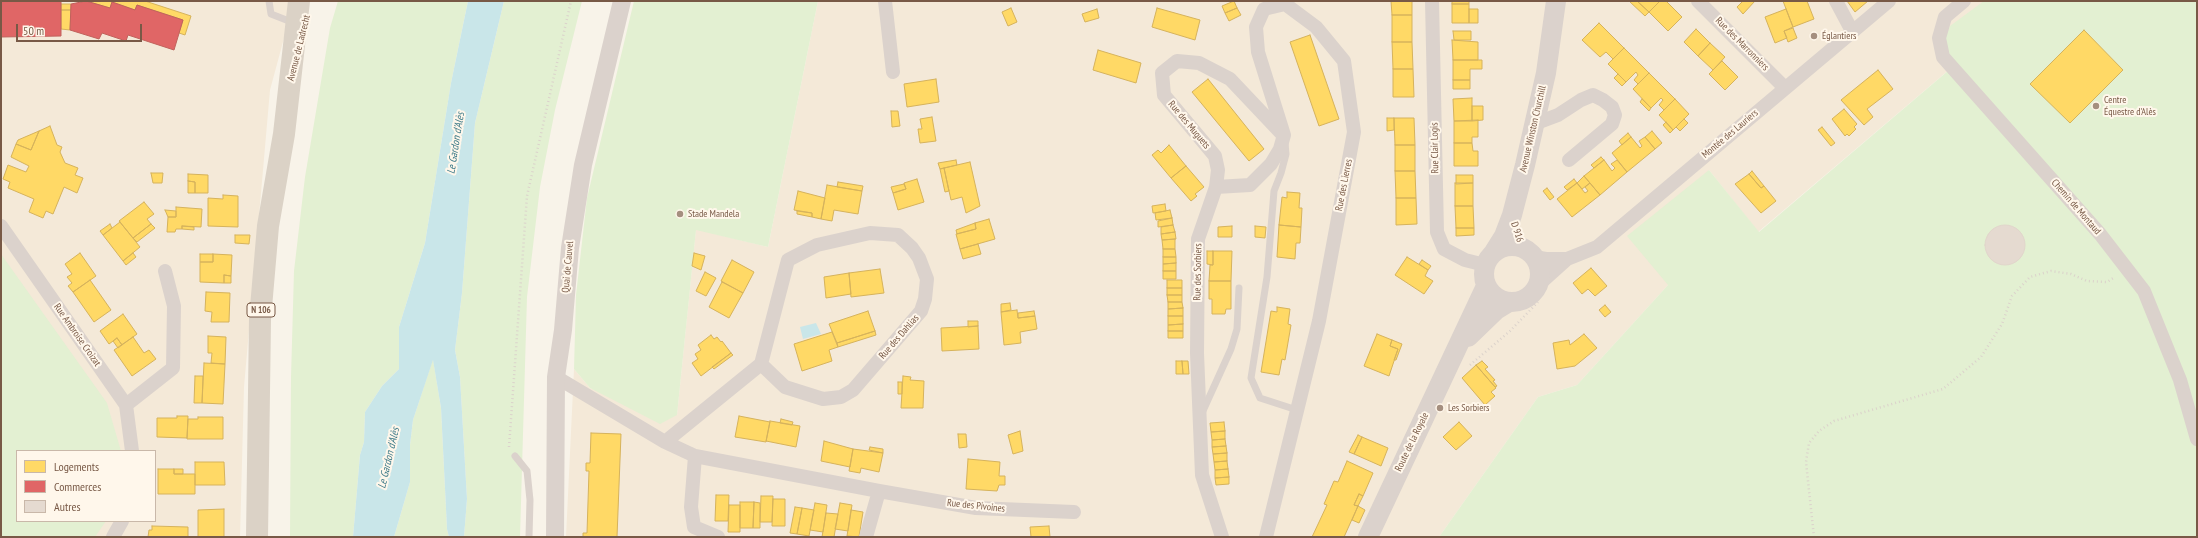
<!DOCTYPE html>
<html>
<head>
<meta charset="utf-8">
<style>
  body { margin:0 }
  #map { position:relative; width:2198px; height:538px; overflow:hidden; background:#f8f3e9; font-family:"PT Sans Narrow",sans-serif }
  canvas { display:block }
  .frame { position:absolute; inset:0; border:2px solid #785946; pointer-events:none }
  .legend { position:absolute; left:16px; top:450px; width:140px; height:72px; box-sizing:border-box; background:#fff7eb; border:1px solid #c9b8a9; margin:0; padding:5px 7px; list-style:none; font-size:12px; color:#785946 }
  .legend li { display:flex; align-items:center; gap:8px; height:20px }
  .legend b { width:20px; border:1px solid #c9b8a9 }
  .scale { position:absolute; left:16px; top:24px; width:126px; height:18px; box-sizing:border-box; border:2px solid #785946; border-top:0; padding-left:5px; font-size:12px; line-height:14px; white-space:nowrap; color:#785946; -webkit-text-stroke:3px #fff7eb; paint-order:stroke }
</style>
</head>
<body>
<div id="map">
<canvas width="2198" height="538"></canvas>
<div class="frame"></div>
<ul class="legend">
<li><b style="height:11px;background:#ffd966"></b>Logements</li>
<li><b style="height:11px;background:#e06666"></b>Commerces</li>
<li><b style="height:11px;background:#e5dad0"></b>Autres</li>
</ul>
<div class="scale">50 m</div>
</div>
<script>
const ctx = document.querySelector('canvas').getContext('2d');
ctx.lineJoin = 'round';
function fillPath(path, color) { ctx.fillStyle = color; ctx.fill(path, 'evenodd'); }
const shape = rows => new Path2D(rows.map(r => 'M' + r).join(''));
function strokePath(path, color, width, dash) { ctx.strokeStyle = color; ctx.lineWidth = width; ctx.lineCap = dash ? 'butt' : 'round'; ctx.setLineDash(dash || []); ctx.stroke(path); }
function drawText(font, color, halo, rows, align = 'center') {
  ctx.font = font + ' "PT Sans Narrow",sans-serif'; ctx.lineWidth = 4; ctx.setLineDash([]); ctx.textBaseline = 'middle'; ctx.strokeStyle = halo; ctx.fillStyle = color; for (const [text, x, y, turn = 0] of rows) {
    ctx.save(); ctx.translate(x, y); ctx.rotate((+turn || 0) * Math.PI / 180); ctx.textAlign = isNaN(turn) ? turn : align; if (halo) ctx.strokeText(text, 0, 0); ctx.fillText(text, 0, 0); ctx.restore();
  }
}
const residential = shape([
  [1,1,294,1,270,90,244,387,240,537,1,537],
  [17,451,155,451,155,521,17,521],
  [818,1,2197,1,1957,63,1758,232,1709,170,1668,285,1577,385,1538,397,1439,537,566,537,574,369,590,388,677,415,696,229,768,247]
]);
const green = shape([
  [338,1,468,1,451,83,425,243,399,327,399,369,382,386,365,412,364,442,360,455,353,537,290,537,291,377,294,271,305,177,330,28],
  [504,1,582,1,555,110,540,187,527,297,520,537,464,537,467,499,460,377,455,350,462,293,475,123],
  [634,1,818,1,768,247,696,230,677,415,660,424,590,388,574,369,576,295,587,198],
  [1984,1,2197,1,2197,537,1439,537,1538,397,1577,385,1668,285,1627,236,1709,170,1759,232,1956,64,1945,50,1946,35,1950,26],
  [1,254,107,403,121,451,17,451,17,521,106,521,95,537,1,537],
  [433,359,441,408,447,529,449,537,394,537,410,482,410,445,413,420]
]);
const water = shape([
  [468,1,504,1,475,123,462,293,455,350,460,377,467,499,464,537,449,537,447,529,441,408,433,360,413,420,410,445,410,482,394,537,353,537,360,455,364,442,365,412,382,386,399,369,399,327,425,243,451,83],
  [816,323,821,334,803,339,800,327]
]);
const homes = shape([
  [86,1,145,1,191,16,185,35,179,33,183,20,137,5,135,10,112,2,110,8,86,1],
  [1234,1,1237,8,1225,13,1222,6,1234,1],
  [1391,1,1412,1,1412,15,1392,15,1391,1],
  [1452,1,1469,1,1469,4,1452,4,1452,1],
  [1629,1,1637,1,1649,12,1645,16,1629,1],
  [1637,1,1660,1,1649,12,1637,1],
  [1660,1,1666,1,1682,17,1668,31,1649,12,1660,1],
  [1743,1,1755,1,1743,14,1737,7,1743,1],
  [1783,1,1807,1,1814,19,1793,27,1783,1],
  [1847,1,1868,1,1855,12,1847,1],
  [61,4,71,4,71,10,61,10,61,4],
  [1452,4,1469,4,1469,23,1452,23,1452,4],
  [1011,8,1017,22,1008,26,1002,12,1011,8],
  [1157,8,1200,20,1195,40,1152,27,1157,8],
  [1237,8,1241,15,1229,21,1225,13,1237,8],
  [1097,9,1099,18,1085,22,1082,14,1097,9],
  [1469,9,1478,9,1478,23,1469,23,1469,9],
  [1786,9,1793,27,1784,31,1787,38,1775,43,1765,17,1786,9],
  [61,10,71,10,70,30,61,29,61,10],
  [1392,15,1412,15,1412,42,1392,42,1392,15],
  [1599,23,1624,48,1613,59,1606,52,1600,57,1582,40,1599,23],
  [1793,28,1797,38,1788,42,1784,31,1793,28],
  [1696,29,1710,43,1698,56,1684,42,1696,29],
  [2084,30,2123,70,2070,123,2030,84,2084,30],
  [1453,31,1471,31,1471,40,1454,40,1453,31],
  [1310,35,1339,119,1319,126,1290,42,1310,35],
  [1452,40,1478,42,1478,60,1453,60,1452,40],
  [1392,42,1412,42,1413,69,1393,69,1392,42],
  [1710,43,1725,57,1713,70,1698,56,1710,43],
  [1624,48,1649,73,1638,84,1634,80,1638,75,1636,72,1626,82,1608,64,1624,48],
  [1098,50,1141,63,1136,83,1093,70,1098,50],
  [1453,60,1482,60,1482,69,1470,69,1470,80,1453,80,1453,60],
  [1722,61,1738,77,1725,90,1709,74,1722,61],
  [1393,69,1413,69,1414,97,1393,97,1393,69],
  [1878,70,1893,89,1867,109,1873,117,1864,125,1841,100,1878,70],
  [1649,73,1675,99,1664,110,1659,105,1663,100,1661,98,1651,108,1633,89,1649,73],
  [1618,74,1626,82,1622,86,1614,78,1618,74],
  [936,79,939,102,907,107,904,84,936,79],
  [1208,79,1264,149,1249,161,1192,92,1208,79],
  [1453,80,1470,80,1470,89,1453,89,1453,80],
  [1472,98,1472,121,1454,121,1453,99,1472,98],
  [1642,99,1651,108,1649,111,1640,102,1642,99],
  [1675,99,1689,114,1673,130,1659,115,1675,99],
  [1472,106,1483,106,1483,120,1472,121,1472,106],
  [1844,109,1857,124,1854,127,1856,129,1849,136,1847,134,1845,136,1832,119,1844,109],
  [891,111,898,111,900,126,892,127,891,111],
  [932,117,936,141,920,143,918,129,922,129,920,119,932,117],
  [1387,118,1394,118,1394,130,1387,131,1387,118],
  [1394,118,1414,118,1415,145,1395,145,1394,118],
  [1684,119,1688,123,1680,131,1676,127,1684,119],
  [1478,120,1478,137,1472,137,1472,143,1454,143,1454,121,1478,120],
  [1666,122,1673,130,1670,133,1663,125,1666,122],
  [50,126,57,145,62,147,60,152,65,163,78,168,75,175,83,178,77,193,64,187,53,214,46,211,43,218,29,212,34,199,8,188,10,182,3,179,8,165,26,172,29,166,11,157,16,144,31,150,39,131,50,126],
  [1822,127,1835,143,1831,146,1818,130,1822,127],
  [39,131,31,150,16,144,18,140,39,131],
  [1652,131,1662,143,1655,149,1645,137,1652,131],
  [1628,133,1631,137,1622,145,1619,141,1628,133],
  [1631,137,1640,148,1642,146,1639,141,1645,137,1655,149,1627,172,1612,153,1631,137],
  [1454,143,1472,143,1473,151,1478,151,1478,166,1454,166,1454,143],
  [1169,145,1186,166,1171,178,1152,155,1158,150,1161,153,1169,145],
  [1395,145,1415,145,1415,171,1395,171,1395,145],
  [1601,157,1604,160,1594,168,1591,165,1601,157],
  [956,160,957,165,940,169,938,163,956,160],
  [1604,160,1612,171,1615,168,1611,164,1617,160,1627,172,1600,195,1584,176,1604,160],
  [970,162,980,206,966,213,962,197,951,200,944,168,970,162],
  [1186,166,1204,187,1195,194,1197,196,1191,201,1171,178,1186,166],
  [944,168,949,191,945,192,940,169,944,168],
  [1395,171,1415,171,1416,198,1396,198,1395,171],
  [1752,171,1764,186,1761,188,1749,174,1752,171],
  [151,173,163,173,162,183,153,183,151,173],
  [188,174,208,175,208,193,195,193,195,182,188,181,188,174],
  [1749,174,1761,188,1764,186,1776,201,1761,213,1735,184,1749,174],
  [1456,175,1473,175,1473,183,1456,184,1456,175],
  [1584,176,1590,183,1582,189,1577,183,1584,176],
  [917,179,924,202,898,210,893,193,906,189,904,183,917,179],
  [1574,179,1577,183,1567,190,1564,187,1574,179],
  [188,181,195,182,195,193,188,193,188,181],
  [838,182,863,186,862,191,837,187,838,182],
  [1455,183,1473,183,1473,206,1455,206,1455,183],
  [1577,183,1585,193,1588,191,1585,187,1590,183,1600,195,1572,217,1557,199,1577,183],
  [904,184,906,189,893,193,891,187,904,184],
  [827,185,862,191,858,214,834,210,832,221,821,219,827,185],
  [1547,188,1554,197,1550,200,1543,191,1547,188],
  [798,191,825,198,821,219,812,217,812,213,794,210,798,191],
  [1287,192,1300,193,1299,208,1302,208,1301,227,1279,225,1282,197,1287,198,1287,192],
  [223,195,238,196,238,227,208,226,208,198,223,199,223,195],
  [1396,198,1416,198,1417,224,1396,225,1396,198],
  [144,202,154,214,147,219,151,224,133,238,119,221,144,202],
  [1165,204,1166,211,1153,213,1152,206,1165,204],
  [1455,206,1473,206,1474,228,1456,228,1455,206],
  [176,207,202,209,201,227,182,226,182,229,176,229,175,232,167,232,168,217,176,217,176,207],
  [165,210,176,211,176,217,168,217,165,210],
  [1170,210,1172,218,1156,220,1155,213,1170,210],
  [797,211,812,213,812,217,797,214,797,211],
  [1172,218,1173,225,1158,227,1158,221,1172,218],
  [989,219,995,239,960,249,956,234,976,229,975,223,989,219],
  [120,222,140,247,123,261,103,235,120,222],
  [975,223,976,229,957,234,956,230,975,223],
  [110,224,112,228,103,235,100,231,110,224],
  [151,224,155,228,137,242,133,238,151,224],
  [1173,225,1175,232,1161,234,1161,227,1173,225],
  [1279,225,1301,227,1300,243,1296,243,1295,259,1277,257,1279,225],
  [182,226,194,227,194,230,182,229,182,226],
  [1232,226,1232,237,1218,237,1218,227,1232,226],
  [1255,226,1266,227,1265,238,1255,237,1255,226],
  [1456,228,1474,228,1474,235,1456,236,1456,228],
  [1175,232,1176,239,1162,240,1161,234,1175,232],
  [235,235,250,235,249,244,235,243,235,235],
  [1175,239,1175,249,1163,249,1162,240,1175,239],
  [978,244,981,254,963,259,960,249,978,244],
  [1163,249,1175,249,1176,257,1163,257,1163,249],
  [1207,251,1213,251,1213,265,1207,264,1207,251],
  [1213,251,1232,251,1231,281,1209,281,1210,265,1213,265,1213,251],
  [80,253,96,276,73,292,68,286,72,283,67,277,72,274,65,264,80,253],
  [133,253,136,257,126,265,123,261,133,253],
  [694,253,705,256,701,270,692,266,694,253],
  [200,254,213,254,213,262,200,262,200,254],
  [213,254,232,255,231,276,224,275,224,283,200,282,200,262,213,262,213,254],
  [1163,257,1176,257,1176,263,1163,264,1163,257],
  [1407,257,1428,270,1425,276,1433,281,1424,294,1395,275,1407,257],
  [732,260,754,272,743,293,721,281,732,260],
  [1422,260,1431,266,1428,270,1419,264,1422,260],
  [1176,263,1176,271,1163,271,1163,264,1176,263],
  [1591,268,1607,286,1595,296,1588,289,1582,294,1573,283,1591,268],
  [880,269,884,293,851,297,849,273,880,269],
  [1163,271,1176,271,1176,279,1163,279,1163,271],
  [705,272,716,278,706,296,696,291,705,272],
  [849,273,851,294,826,298,824,277,849,273],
  [224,275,231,276,231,283,224,283,224,275],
  [90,280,111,310,94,322,73,292,90,280],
  [1167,280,1182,280,1182,288,1167,288,1167,280],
  [1209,281,1231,281,1231,309,1226,309,1225,314,1212,314,1212,299,1209,299,1209,281],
  [722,282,743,293,729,318,709,307,722,282],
  [1167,288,1182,288,1182,295,1167,295,1167,288],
  [206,292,230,293,229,322,211,322,212,312,205,311,206,292],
  [1167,295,1182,295,1182,302,1168,302,1167,295],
  [1168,302,1182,302,1183,308,1168,309,1168,302],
  [1010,303,1011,310,1001,312,1001,304,1010,303],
  [1605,305,1611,312,1605,317,1599,310,1605,305],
  [1277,307,1290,309,1288,324,1291,325,1285,360,1282,359,1279,375,1261,372,1271,311,1277,312,1277,307],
  [1183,308,1183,316,1168,316,1168,309,1183,308],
  [1017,310,1018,318,1035,316,1037,329,1020,332,1021,343,1004,345,1001,312,1017,310],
  [868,311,875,331,837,343,829,324,868,311],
  [1034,311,1035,316,1018,318,1018,313,1034,311],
  [123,314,137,334,122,345,117,338,109,344,100,331,123,314],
  [1168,316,1183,316,1183,324,1168,325,1168,316],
  [968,321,978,321,978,326,968,327,968,321],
  [1183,324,1183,331,1168,331,1168,325,1183,324],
  [978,326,979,349,942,351,941,328,978,326],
  [875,331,876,335,838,347,837,343,875,331],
  [1168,331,1183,331,1183,338,1168,338,1168,331],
  [832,332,838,347,829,350,832,361,802,371,794,344,832,332],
  [1377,334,1392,340,1390,346,1398,349,1389,376,1364,366,1377,334],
  [1584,334,1597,348,1575,366,1557,369,1553,343,1569,340,1570,345,1584,334],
  [711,335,714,339,717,337,721,342,722,341,731,353,701,376,692,363,698,359,695,354,701,350,698,345,711,335],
  [208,336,226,337,225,364,211,363,212,353,208,353,208,336],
  [133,337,144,353,149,350,156,359,132,376,114,350,133,337],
  [117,338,122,345,118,348,113,341,117,338],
  [1392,340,1402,344,1396,360,1394,360,1398,349,1390,346,1392,340],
  [731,353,733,355,714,369,712,367,731,353],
  [1176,361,1182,361,1183,374,1176,374,1176,361],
  [1182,361,1188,361,1189,374,1183,374,1182,361],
  [1482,361,1488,367,1485,369,1495,380,1493,381,1497,386,1495,387,1476,365,1482,361],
  [204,363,225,364,223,404,202,403,204,363],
  [1476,365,1496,388,1491,392,1495,396,1485,405,1462,378,1476,365],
  [195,376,203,376,202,403,194,403,195,376],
  [903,376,911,377,910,380,924,381,923,408,901,408,903,376],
  [898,382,902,382,902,394,898,394,898,382],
  [177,416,188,416,187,438,157,437,157,418,177,418,177,416],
  [739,416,770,422,766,442,735,437,739,416],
  [198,417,223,417,223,439,187,439,188,419,198,419,198,417],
  [781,419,793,422,792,425,780,423,781,419],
  [770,421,800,426,796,447,766,441,770,421],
  [1224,422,1225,431,1211,432,1210,423,1224,422],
  [1459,422,1472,436,1456,450,1443,437,1459,422],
  [1020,431,1023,451,1013,454,1008,435,1020,431],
  [1225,431,1225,439,1212,440,1211,432,1225,431],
  [591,433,621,434,617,537,583,537,583,533,587,533,589,471,586,471,586,463,590,463,591,433],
  [958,434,966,434,967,447,959,448,958,434],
  [1358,435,1362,437,1354,454,1349,452,1358,435],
  [1362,437,1388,448,1381,466,1354,454,1362,437],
  [1225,439,1226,446,1212,447,1212,440,1225,439],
  [824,441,853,449,850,467,821,461,824,441],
  [1226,446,1227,453,1213,454,1212,447,1226,446],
  [870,447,883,449,883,453,869,450,870,447],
  [853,449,883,453,879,472,861,468,860,473,849,471,853,449],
  [1227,453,1227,461,1214,462,1213,454,1227,453],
  [968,459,1000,462,999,476,1005,476,1005,485,999,485,997,491,966,489,968,459],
  [1227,461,1228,469,1215,470,1214,462,1227,461],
  [1347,461,1373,473,1363,496,1359,494,1354,505,1358,506,1344,537,1312,537,1327,505,1324,504,1334,481,1338,482,1347,461],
  [195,462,224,462,225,485,195,485,195,462],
  [158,469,174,469,174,474,195,474,195,494,158,494,158,469],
  [174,469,183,469,183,474,174,474,174,469],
  [1228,469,1229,477,1215,478,1215,470,1228,469],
  [1229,477,1229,484,1216,485,1215,478,1229,477],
  [1359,494,1363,496,1358,506,1354,505,1359,494],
  [716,495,729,495,728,521,715,521,716,495],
  [761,496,773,496,772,522,760,522,761,496],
  [773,499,785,499,785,526,772,526,773,499],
  [740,502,754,502,753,528,740,528,740,502],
  [754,502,760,503,760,528,753,528,754,502],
  [815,503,827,505,823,532,810,530,815,503],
  [840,503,852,505,848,531,835,529,840,503],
  [729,505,740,505,740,532,728,532,729,505],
  [1358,506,1365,510,1359,523,1352,520,1358,506],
  [795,507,802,508,797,534,790,533,795,507],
  [802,508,814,510,809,536,797,534,802,508],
  [224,509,224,537,198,537,198,510,224,509],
  [851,510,863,512,859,537,847,536,851,510],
  [826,513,838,514,834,537,822,537,826,513],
  [152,526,188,527,188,537,148,537,149,530,152,530,152,526],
  [1049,526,1050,537,1031,537,1030,527,1049,526]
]);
const shops = shape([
  [1,1,61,1,61,36,1,37,1,1],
  [86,1,110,8,112,2,135,10,137,5,183,20,174,50,128,35,126,41,102,33,99,39,70,30,71,4,86,1]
]);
const building = shape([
  '1985 245a20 20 0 1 1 40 0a20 20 0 1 1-40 0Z'
]);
const path = shape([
  [1470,365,1510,331,1538,302],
  [509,447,527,196,571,1],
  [1814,537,1806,462,1809,443,1819,431,1834,421,1943,389,1981,357,2002,324,2012,296,2030,277,2051,271,2071,274,2087,281,2107,282,2115,277]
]);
const service = shape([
  [269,1,271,14,294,23],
  [1285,143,1286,154,1281,173,1274,191,1267,277,1251,378,1260,398,1297,410],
  [1202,413,1231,349,1237,329,1239,288],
  [515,456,527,471,530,500,529,537]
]);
const minor = shape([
  [885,1,893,72],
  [1432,1,1437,232,1444,249,1465,260,1485,265],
  [1698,1,1785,88],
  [1836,1,1852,31],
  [1964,1,1945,17,1939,38,1943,57,2100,234,2144,291,2180,380,2197,439],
  [1534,124,1558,115,1581,100,1593,95,1603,100,1612,107,1615,115,1612,124,1569,160],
  [1216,187,1218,170,1215,156,1164,95,1162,73,1177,61,1199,63,1230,79,1282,134],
  [1,226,126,405,132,451],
  [870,233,898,235,912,248,919,258,927,279,925,299,921,311,853,390,841,397,823,399,785,387,761,364,788,260,817,245,870,233],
  [1534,257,1546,259,1567,259],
  [1537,286,1567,259,1597,247,1889,1],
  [556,377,665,442,761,364],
  [126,405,173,368,174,306,165,271],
  [665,442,695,456,879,491,976,508,1074,512],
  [695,456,691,507,694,527,718,537],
  [113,537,122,521],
  [866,537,879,491],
  [1222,537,1202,475,1197,353,1198,239,1216,187,1250,185,1271,164,1280,149,1284,135,1258,52,1256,27,1264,9,1285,4,1316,27,1344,61,1354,132,1319,321,1266,537]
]);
const tertiary = shape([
  [555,537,556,377,563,330,570,248,583,165,622,1]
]);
const secondary = shape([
  '1484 274a28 28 0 1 1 56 0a28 28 0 1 1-56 0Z',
  [1494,252,1504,236,1512,215,1525,165,1546,73,1556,1],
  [1468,337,1496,310,1509,302],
  [1368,537,1486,286]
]);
const primary = shape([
  [257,537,260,319,268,226,284,134,299,1]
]);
const markers = [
  [1814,36,4,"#a58f7f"],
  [2096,106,4,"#a58f7f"],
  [680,214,4,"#a58f7f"],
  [1440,408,4,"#a58f7f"]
];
const shields = [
  [261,310,28]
];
const shieldNames = [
  ["N 106",261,310]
];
const poiNames = [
  ["Églantiers",1822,36],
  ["Centre",2104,100],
  ["Équestre d'Alès",2104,112],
  ["Stade Mandela",688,214],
  ["Les Sorbiers",1448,408]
];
const streetNames = [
  ["Rue des Marronniers",1742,44,45],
  ["Avenue de Ladrecht",299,48,-76],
  ["Rue des Muguets",1189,125,50],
  ["Avenue Winston Churchill",1533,129,-77],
  ["Montée des Lauriers",1730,134,-40],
  ["Rue Clair Logis",1435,148,-91],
  ["Rue des Lierres",1344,185,-79],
  ["Chemin de Montaud",2076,207,49],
  ["D 916",1517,232,72],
  ["Quai de Cauvel",568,267,-85],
  ["Rue des Sorbiers",1198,272,-89],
  ["Rue Ambroise Croizat",77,335,55],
  ["Rue des Dahlias",899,337,-49],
  ["Route de la Royale",1412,442,-64],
  ["Rue des Pivoines",976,506,6]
];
const waterNames = [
  ["Le Gardon d'Alès",456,143,-81],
  ["Le Gardon d'Alès",389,458,-77]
];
fillPath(residential, '#f4e9d8');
fillPath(green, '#e3f0d2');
fillPath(water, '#c9e6e9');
fillPath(homes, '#ffd966');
strokePath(homes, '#d6b35c', 1);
fillPath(shops, '#e06666');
strokePath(shops, '#c1625c', 1);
fillPath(building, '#e5dad0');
strokePath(building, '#e1d6cb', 1);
strokePath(path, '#dbd2cb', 2.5, [1, 3]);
strokePath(service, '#dbd2cc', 7);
strokePath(minor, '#dbd2cc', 14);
strokePath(tertiary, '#dbd2cc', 18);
strokePath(secondary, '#dbd2cc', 20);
strokePath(primary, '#dbd2c6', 22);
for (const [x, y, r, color] of markers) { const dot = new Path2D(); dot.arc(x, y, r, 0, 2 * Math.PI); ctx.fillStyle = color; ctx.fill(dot); strokePath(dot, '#fff7eb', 1.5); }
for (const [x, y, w] of shields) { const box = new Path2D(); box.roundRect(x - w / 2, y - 7, w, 14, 3); ctx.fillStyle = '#fff7eb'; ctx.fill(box); strokePath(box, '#785946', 1); }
drawText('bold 9px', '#785946', null, shieldNames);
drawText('10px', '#785946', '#fff7eb', poiNames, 'left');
drawText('10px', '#785946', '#fff7eb', streetNames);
drawText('italic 11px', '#3b7987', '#fff7eb', waterNames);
</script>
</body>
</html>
